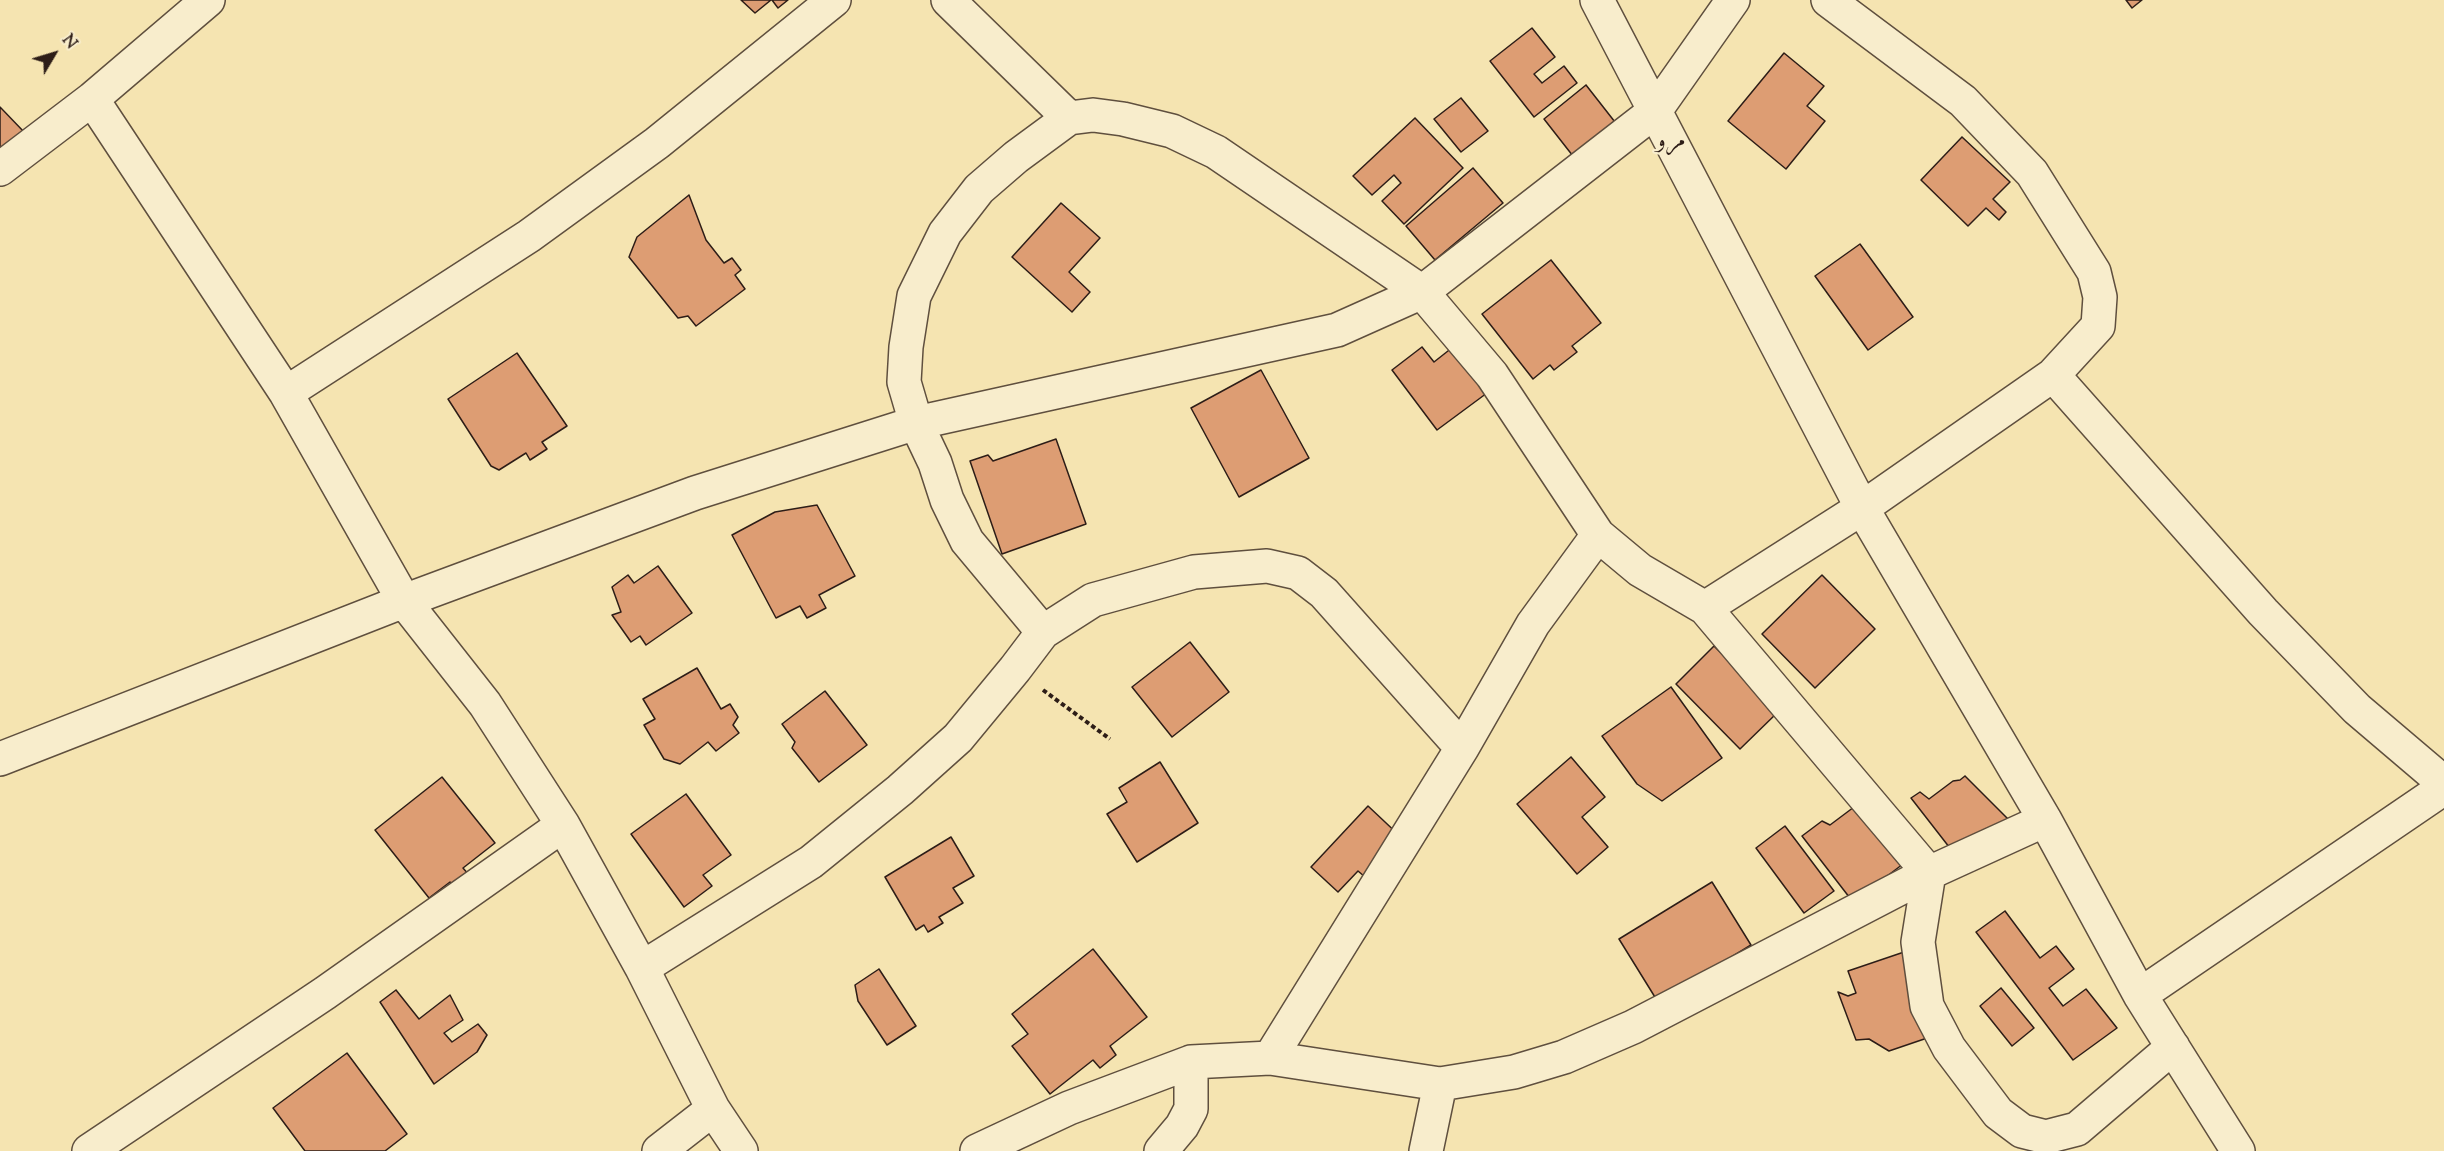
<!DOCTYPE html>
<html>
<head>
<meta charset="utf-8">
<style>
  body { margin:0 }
  #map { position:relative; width:2444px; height:1151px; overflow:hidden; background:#f5e4b1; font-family:"Sorts Mill Goudy",serif }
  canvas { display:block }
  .north { position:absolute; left:24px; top:24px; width:60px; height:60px; -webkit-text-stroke:4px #f8edcc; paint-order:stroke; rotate:52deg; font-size:16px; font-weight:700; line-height:24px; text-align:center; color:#2d1d17 }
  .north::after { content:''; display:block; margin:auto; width:21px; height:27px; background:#2d1d17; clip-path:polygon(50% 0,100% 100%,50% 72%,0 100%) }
</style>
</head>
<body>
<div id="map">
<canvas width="2444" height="1151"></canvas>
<div class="north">N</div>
</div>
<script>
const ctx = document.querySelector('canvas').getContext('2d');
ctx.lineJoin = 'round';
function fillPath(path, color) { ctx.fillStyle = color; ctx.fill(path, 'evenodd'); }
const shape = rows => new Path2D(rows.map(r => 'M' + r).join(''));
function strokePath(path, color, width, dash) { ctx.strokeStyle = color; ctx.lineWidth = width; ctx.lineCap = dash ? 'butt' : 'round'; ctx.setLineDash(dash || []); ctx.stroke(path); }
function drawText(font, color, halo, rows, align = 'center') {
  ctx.font = font + ' "Sorts Mill Goudy",Amiri,serif'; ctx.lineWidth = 4.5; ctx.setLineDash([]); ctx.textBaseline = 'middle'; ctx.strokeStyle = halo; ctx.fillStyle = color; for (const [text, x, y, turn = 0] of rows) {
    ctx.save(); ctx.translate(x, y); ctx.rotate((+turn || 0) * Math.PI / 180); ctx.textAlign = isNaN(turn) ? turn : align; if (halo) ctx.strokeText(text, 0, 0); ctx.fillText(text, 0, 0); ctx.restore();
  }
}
const building = shape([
  [741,0,771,0,755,13,741,0],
  [772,0,788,0,778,8,772,0],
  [2126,0,2142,0,2132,8,2126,0],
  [1532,28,1555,57,1534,74,1542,83,1564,66,1577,83,1534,117,1490,61,1532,28],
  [1784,53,1824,86,1807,106,1825,121,1786,169,1728,121,1784,53],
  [1586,85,1622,131,1580,165,1544,119,1586,85],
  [1461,98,1488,131,1461,152,1434,119,1461,98],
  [0,107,25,133,0,157,0,107],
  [1415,118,1463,168,1404,224,1382,201,1401,183,1394,175,1372,195,1353,176,1415,118],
  [1962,137,2010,182,1993,199,2006,212,1999,220,1986,208,1968,226,1921,180,1962,137],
  [1473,168,1503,203,1435,260,1406,226,1473,168],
  [689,195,706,240,724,263,732,258,741,270,735,275,745,289,696,326,688,316,678,318,629,257,637,237,689,195],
  [1061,203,1100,238,1069,272,1090,292,1072,312,1012,257,1061,203],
  [1860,244,1913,317,1868,350,1815,276,1860,244],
  [1551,260,1601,323,1572,346,1577,352,1554,370,1550,365,1533,379,1482,314,1551,260],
  [1422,347,1434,362,1453,347,1487,393,1437,430,1392,370,1422,347],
  [517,353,567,426,542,442,547,449,530,460,526,453,499,470,491,466,448,399,517,353],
  [1261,370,1309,458,1239,497,1191,408,1261,370],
  [1056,439,1086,524,1002,554,970,461,988,455,993,461,1056,439],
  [817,505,855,576,819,595,826,608,807,618,800,606,776,618,732,535,775,512,817,505],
  [658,566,692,613,646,645,640,636,631,642,612,615,621,612,612,587,628,575,634,583,658,566],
  [1822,575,1875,629,1815,688,1762,634,1822,575],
  [1190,642,1229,692,1172,737,1132,687,1190,642],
  [1714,646,1779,711,1740,749,1676,684,1714,646],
  [697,668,721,709,730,704,738,717,733,725,739,733,716,751,708,742,680,764,664,759,644,725,655,719,643,699,697,668],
  [1671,687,1722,758,1662,801,1637,784,1602,736,1671,687],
  [825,691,867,745,819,782,792,748,795,742,782,724,825,691],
  [1571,757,1605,797,1582,817,1608,847,1577,874,1517,804,1571,757],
  [1160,762,1198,823,1137,862,1107,814,1127,802,1119,788,1160,762],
  [1965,776,2009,820,1953,852,1911,798,1920,792,1929,799,1953,781,1960,780,1965,776],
  [442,777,495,843,463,868,469,875,454,887,450,882,429,898,375,830,442,777],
  [686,794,731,855,703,875,712,886,684,907,631,834,686,794],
  [1858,804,1903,864,1853,902,1802,836,1822,821,1830,825,1858,804],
  [1368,806,1402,838,1372,883,1358,871,1338,892,1311,867,1368,806],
  [1785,826,1834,891,1804,913,1756,848,1785,826],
  [951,837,974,876,953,888,963,903,939,917,943,923,928,932,924,925,916,930,885,877,951,837],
  [1712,882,1751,945,1658,1002,1619,939,1712,882],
  [2005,911,2040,958,2056,946,2074,969,2049,988,2063,1006,2086,989,2117,1028,2073,1060,1976,932,2005,911],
  [1093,949,1147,1017,1110,1046,1116,1055,1100,1068,1093,1060,1050,1094,1012,1046,1028,1034,1012,1014,1093,949],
  [1907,951,1936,1035,1889,1051,1869,1039,1856,1040,1838,992,1848,996,1856,993,1848,971,1907,951],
  [879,969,916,1026,887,1045,858,1001,855,985,879,969],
  [2001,988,2034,1028,2012,1046,1980,1006,2001,988],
  [396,990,419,1019,450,995,463,1020,444,1033,452,1042,478,1024,487,1035,477,1052,434,1084,380,1002,396,990],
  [347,1053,407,1134,385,1151,305,1151,273,1108,347,1053]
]);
const path = shape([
  [1043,690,1110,739]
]);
const street = shape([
  [948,0,1069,118],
  [1597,0,1862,508,2045,820,2140,995,2238,1151],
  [92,99,286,393,404,601,485,704,563,825,642,968,713,1109,741,1151],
  [0,169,92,99,208,0],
  [2053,375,2263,612,2357,709,2444,783],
  [286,393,529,236,657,143,834,0],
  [1705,608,1862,508,2053,375,2098,326,2100,297,2094,272,2032,173,1963,101,1828,0],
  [1043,632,967,541,947,500,935,463,916,423,904,382,906,347,914,296,945,233,979,189,1016,157,1069,118,1093,115,1123,119,1172,131,1216,152,1422,292,1492,375,1598,535,1640,570,1705,608,1929,873,1918,942,1927,1006,1949,1048,1998,1113,2022,1131,2046,1137,2077,1129,2173,1047],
  [0,759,404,601,695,493,916,423,1337,330,1422,292,1655,111,1733,0],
  [642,968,811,862,900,790,958,738,1015,669,1043,632,1093,600,1194,572,1267,566,1298,573,1324,593,1462,748],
  [2140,995,2444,788],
  [1270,1058,1462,748,1533,624,1598,535],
  [89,1151,325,993,563,825],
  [659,1151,713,1109],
  [977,1151,1069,1108,1191,1062,1270,1058,1440,1084,1514,1072,1564,1057,1633,1027,1929,873,2045,820],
  [1161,1151,1182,1126,1191,1109,1191,1062],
  [1426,1151,1440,1084]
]);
const quarterNames = [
  ["مرو",1671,143]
];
fillPath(building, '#dd9d73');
strokePath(building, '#2d1d17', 1.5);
strokePath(street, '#5f4f3e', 36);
strokePath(path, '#2d1d17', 4, [4.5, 3]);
strokePath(street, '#f8edcc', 33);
drawText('24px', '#2d1d17', '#f8edcc', quarterNames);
</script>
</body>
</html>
